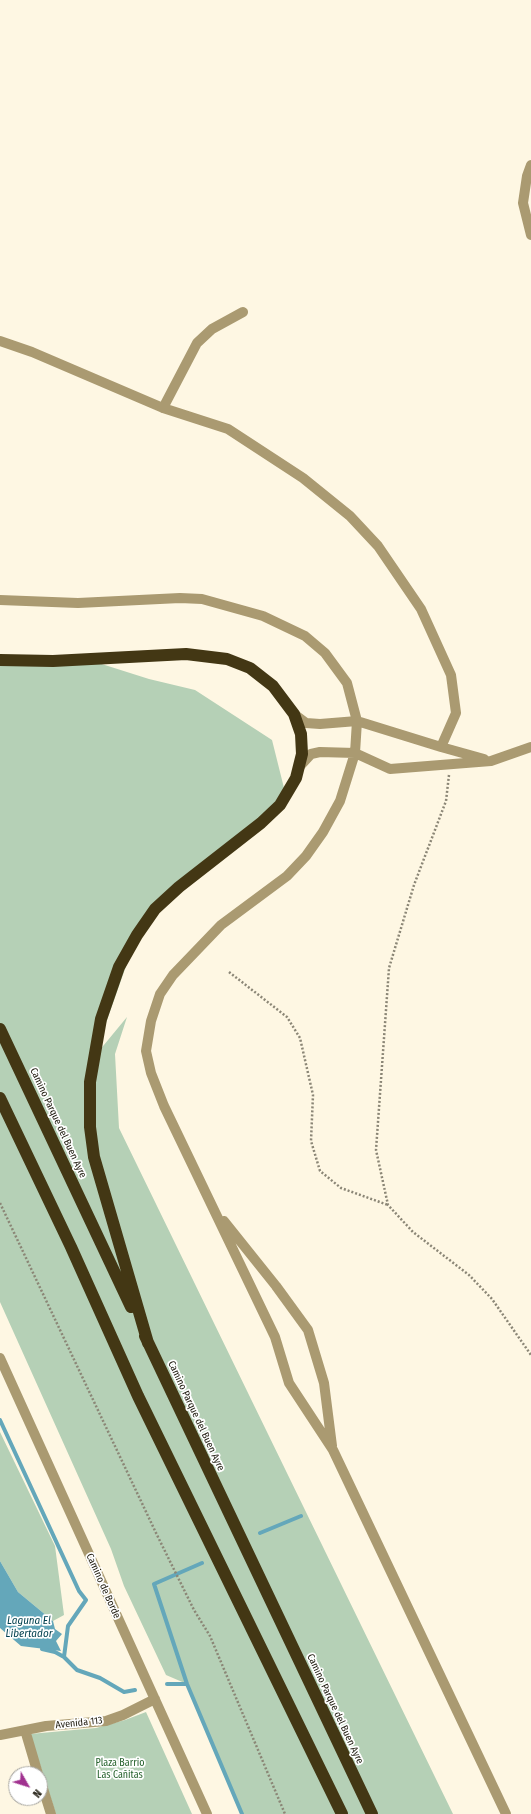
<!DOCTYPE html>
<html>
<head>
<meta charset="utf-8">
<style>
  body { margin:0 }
  #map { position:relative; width:531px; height:1814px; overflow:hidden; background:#fef7e3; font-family:"Fira Sans Condensed",sans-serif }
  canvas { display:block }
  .north { position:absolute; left:8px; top:1766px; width:40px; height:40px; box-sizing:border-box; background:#fff; border:1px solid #a4a39e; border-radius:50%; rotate:129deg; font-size:11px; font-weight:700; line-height:16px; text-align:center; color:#1c180c }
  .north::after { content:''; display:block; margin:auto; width:14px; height:18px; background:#a0318f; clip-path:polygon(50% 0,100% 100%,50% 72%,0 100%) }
</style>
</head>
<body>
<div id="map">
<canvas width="531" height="1814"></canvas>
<div class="north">N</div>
</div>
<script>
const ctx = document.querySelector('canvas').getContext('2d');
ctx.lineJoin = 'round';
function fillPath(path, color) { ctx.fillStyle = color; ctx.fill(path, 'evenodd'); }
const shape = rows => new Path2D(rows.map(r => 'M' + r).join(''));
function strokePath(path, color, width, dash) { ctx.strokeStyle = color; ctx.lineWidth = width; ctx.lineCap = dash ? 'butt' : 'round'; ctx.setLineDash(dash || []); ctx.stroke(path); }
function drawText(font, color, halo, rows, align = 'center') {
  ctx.font = font + ' "Fira Sans Condensed",sans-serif'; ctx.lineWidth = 3.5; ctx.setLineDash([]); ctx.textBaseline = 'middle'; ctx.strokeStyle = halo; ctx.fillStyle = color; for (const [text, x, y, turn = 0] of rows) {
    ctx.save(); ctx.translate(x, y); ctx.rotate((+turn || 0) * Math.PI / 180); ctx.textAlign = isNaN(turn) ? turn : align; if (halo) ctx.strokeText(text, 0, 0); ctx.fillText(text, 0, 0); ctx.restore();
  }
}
const green = shape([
  [0,660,89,660,149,679,195,690,272,740,286,796,179,887,137,935,94,1057,127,1017,115,1054,119,1128,453,1814,242,1814,187,1684,166,1675,124,1586,111,1549,0,1302],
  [0,1432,55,1546,64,1615,53,1621,18,1592,0,1561],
  [146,1712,192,1814,56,1814,30,1734,96,1728,125,1720]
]);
const water = shape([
  [0,1561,18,1592,53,1621,55,1629,62,1634,56,1641,61,1651,21,1646,0,1628]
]);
const stream = shape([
  [0,1420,79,1591,86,1600,68,1626,64,1657,77,1670,100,1678,124,1692,135,1690],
  [260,1533,301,1516],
  [202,1563,154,1584,187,1684,242,1814],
  [42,1649,55,1652,64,1657],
  [167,1684,187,1684]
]);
const path = shape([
  [449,775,446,801,414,885,389,968,376,1150,388,1205,413,1232,469,1275,492,1299,531,1355],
  [229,972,287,1017,300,1038,313,1095,311,1141,320,1171,341,1188,388,1205],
  [0,1203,157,1535,194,1610,210,1636,285,1814]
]);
const minor = shape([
  [531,165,527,176,523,203,531,235],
  [0,341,32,352,163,408,228,429,303,478,350,516,378,546,421,609,451,675,456,713,441,747,357,721,320,724,306,723,294,714],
  [163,408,197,343,212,329,243,312],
  [0,600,78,603,180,598,202,599,263,616,305,636,325,653,347,683,357,721,355,753,340,801,323,832,306,856,287,876,221,925,173,975,160,994,151,1021,146,1051,151,1073,164,1106,275,1337,289,1383,333,1450,506,1814],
  [441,747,484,759],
  [299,767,311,754,320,752,355,753,390,769,491,761,531,747],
  [224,1221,276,1286,308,1330,324,1383,332,1446],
  [0,1358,207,1814],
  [25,1730,38,1774],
  [0,1735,46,1726,106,1721,123,1715,155,1699],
  [40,1779,51,1814]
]);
const highway = shape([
  [0,660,53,661,186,654,227,659,250,668,273,686,294,714,301,734,302,754,296,778,280,805,261,823,179,887,155,909,137,935,119,967,101,1019,90,1082,90,1127,94,1157,148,1343],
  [0,1029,131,1307],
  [0,1098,71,1247,138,1396,342,1814],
  [145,1336,372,1814]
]);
const streetNames = [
  ["Camino Parque del Buen Ayre",58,1123,65],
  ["Camino Parque del Buen Ayre",196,1416,65],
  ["Camino de Borde",103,1586,66],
  ["Camino Parque del Buen Ayre",335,1709,65],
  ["Avenida 113",79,1723,-6]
];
const parkNames = [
  ["Plaza Barrio",120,1763],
  ["Las Cañitas",120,1775]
];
const waterNames = [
  ["Laguna El",29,1621],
  ["Libertador",29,1634]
];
fillPath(green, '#b5d0b6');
fillPath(water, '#64a7ba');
strokePath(stream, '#64a7ba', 4);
strokePath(path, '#8b8676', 2.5, [2, 2]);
strokePath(minor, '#aa9a71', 10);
strokePath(highway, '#433714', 12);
drawText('10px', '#1c180c', '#fff', streetNames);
drawText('10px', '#26622d', '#fff', parkNames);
drawText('italic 11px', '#003f4d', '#fff', waterNames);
</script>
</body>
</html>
